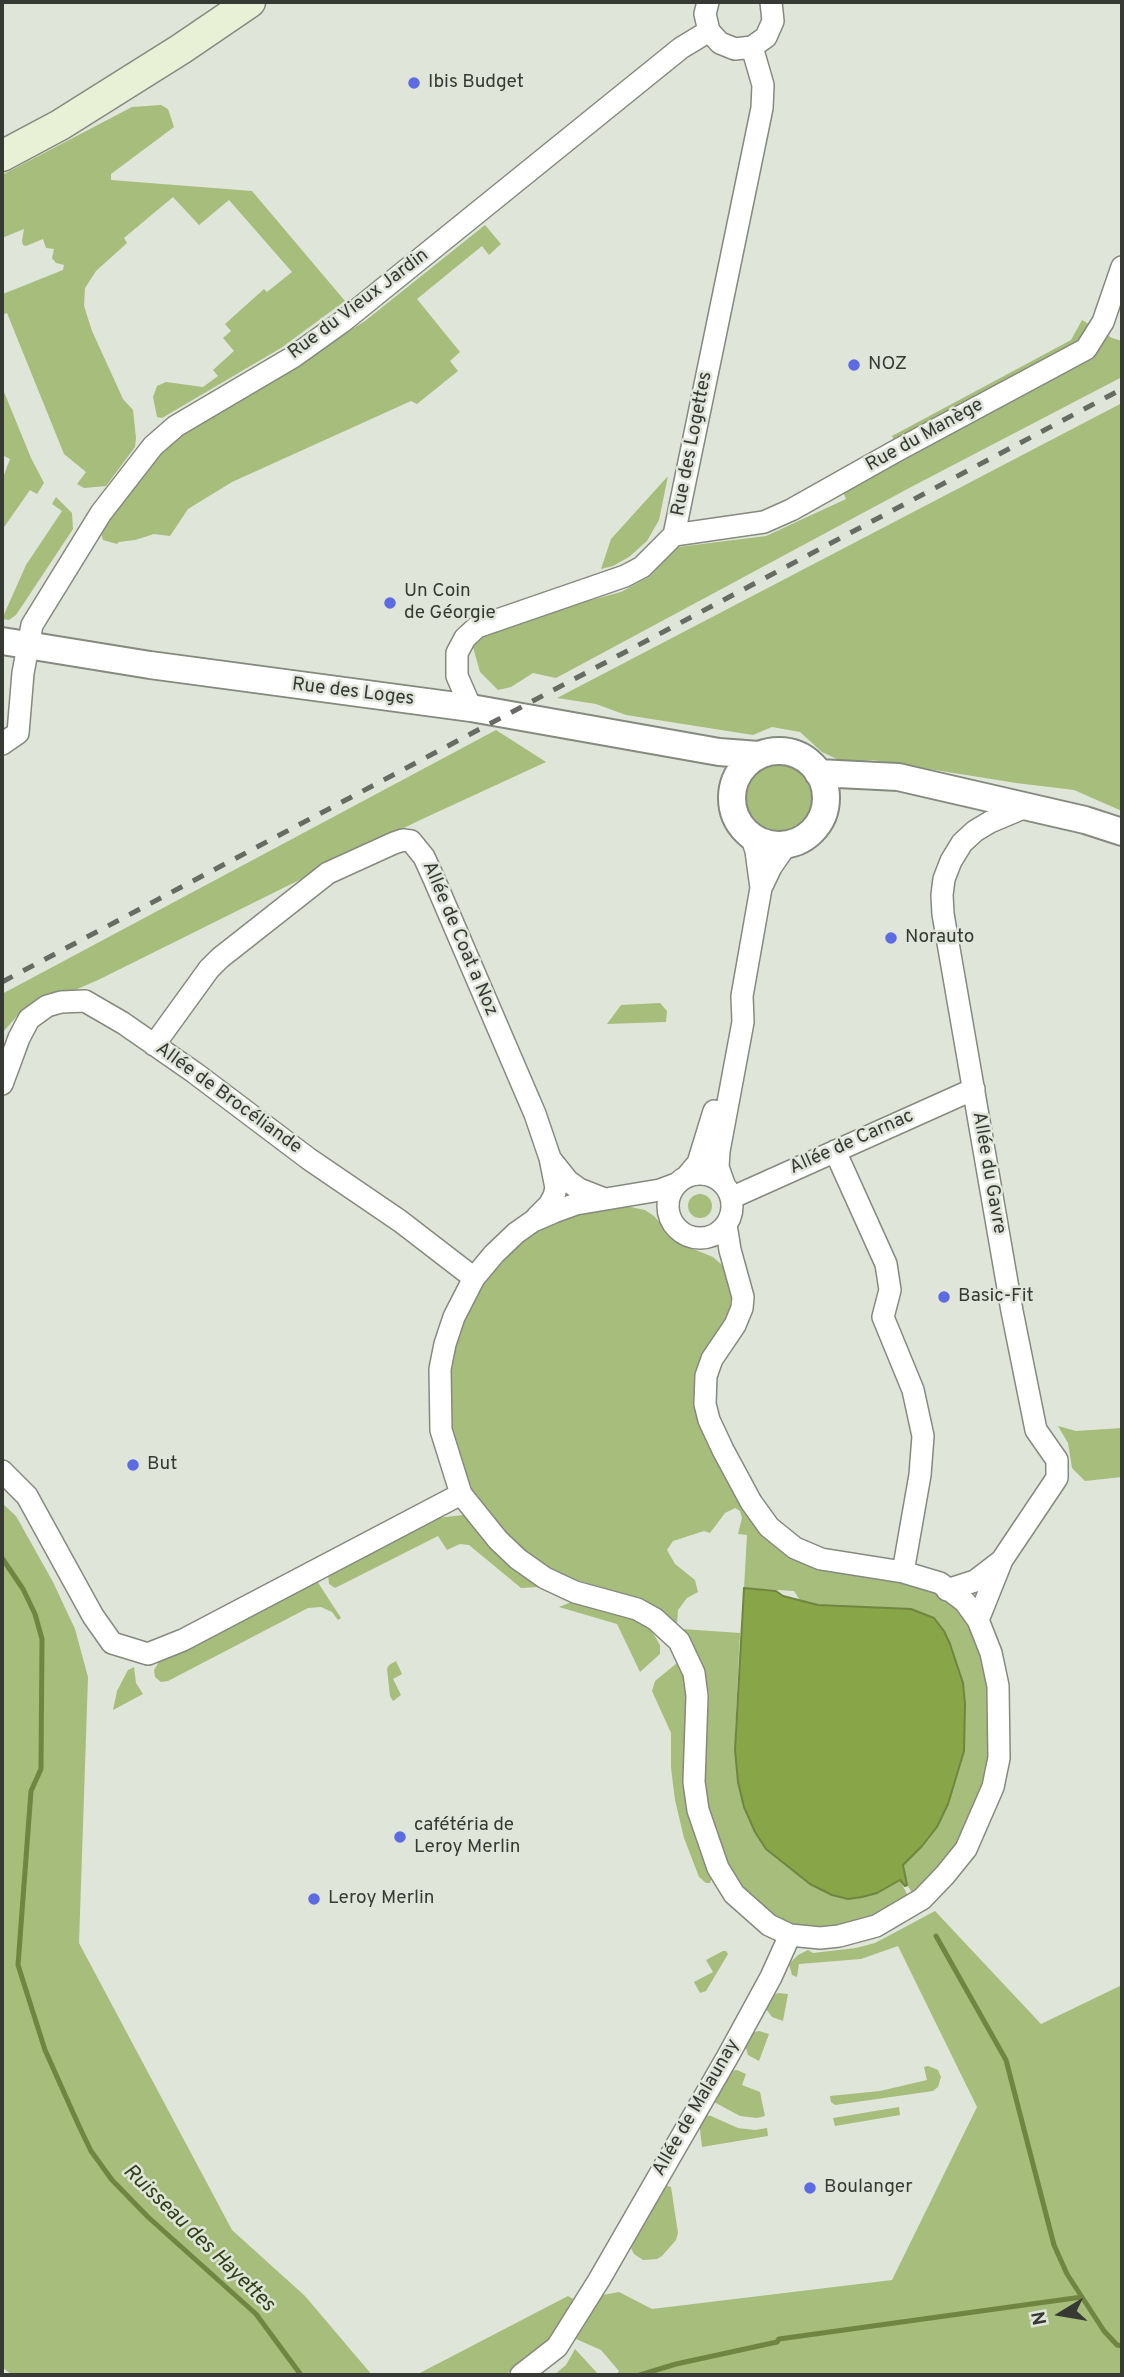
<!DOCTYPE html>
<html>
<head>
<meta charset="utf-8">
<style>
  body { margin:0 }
  #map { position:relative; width:1124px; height:2377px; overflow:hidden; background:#e0e5d9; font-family:Overpass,sans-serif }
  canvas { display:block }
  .frame { position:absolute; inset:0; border:4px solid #373934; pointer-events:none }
  .north { position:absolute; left:1026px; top:2279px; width:70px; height:70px; -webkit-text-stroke:5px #e0e5d9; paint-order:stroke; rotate:259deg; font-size:19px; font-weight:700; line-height:28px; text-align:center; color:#373934 }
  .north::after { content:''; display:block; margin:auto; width:24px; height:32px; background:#373934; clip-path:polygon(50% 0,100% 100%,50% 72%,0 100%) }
</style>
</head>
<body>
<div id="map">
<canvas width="1124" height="2377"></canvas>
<div class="frame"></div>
<div class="north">N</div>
</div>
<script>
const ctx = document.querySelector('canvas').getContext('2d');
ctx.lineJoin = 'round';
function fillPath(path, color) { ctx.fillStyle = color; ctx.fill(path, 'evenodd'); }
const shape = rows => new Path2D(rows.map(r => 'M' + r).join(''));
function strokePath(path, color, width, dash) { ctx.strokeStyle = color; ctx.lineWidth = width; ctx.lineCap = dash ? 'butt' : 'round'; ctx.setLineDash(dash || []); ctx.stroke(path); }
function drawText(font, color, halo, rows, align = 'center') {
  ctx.font = font + ' Overpass,sans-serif'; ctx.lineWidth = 5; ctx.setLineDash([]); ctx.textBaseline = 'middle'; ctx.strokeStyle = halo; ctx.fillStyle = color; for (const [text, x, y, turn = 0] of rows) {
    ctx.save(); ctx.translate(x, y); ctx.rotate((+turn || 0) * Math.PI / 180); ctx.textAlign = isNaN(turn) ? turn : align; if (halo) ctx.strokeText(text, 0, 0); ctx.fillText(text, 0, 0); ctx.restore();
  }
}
const green = shape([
  [161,105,168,109,174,127,111,174,111,180,252,191,345,301,281,348,162,418,157,417,153,397,157,386,166,382,203,387,218,376,213,370,234,351,223,338,231,331,225,324,264,289,267,292,292,272,229,200,199,225,173,197,124,238,127,243,96,271,85,288,84,306,92,331,123,399,133,410,136,438,135,447,106,486,84,488,77,484,86,472,64,454,7,313,2,315,3,294,63,270,64,265,56,263,52,258,54,249,46,248,43,239,26,246,23,245,22,241,24,229,2,238,2,175,132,107],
  [485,225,501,244,489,255,482,246,417,299,460,352,450,361,458,371,417,404,411,401,232,482,188,509,170,536,154,534,135,540,119,542,117,544,103,540,101,533,103,528,145,466,181,435,365,321],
  [1082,320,1112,338,1122,341,1122,377,913,486,556,678,533,673,511,687,498,690,480,672,473,647,483,636,569,606,621,592,649,577,678,547,766,536,846,499,843,492,901,458,892,436,1071,340],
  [2,387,31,458,44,483,37,494,30,490,2,530,2,480,10,459,2,455],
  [1122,403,1122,811,1074,790,1016,783,873,760,845,763,822,752,800,732,772,727,753,735,626,715,596,704,557,698],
  [668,476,659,520,647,541,629,557,613,566,601,569,611,539],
  [56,497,72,513,73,529,16,615,9,620,2,619,26,565,62,511,52,504],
  [496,730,546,762,418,821,98,980,18,1015,2,1033,2,994],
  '745 797a34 34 0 1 1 68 0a34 34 0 1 1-68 0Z',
  [660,1003,667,1011,666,1022,607,1024,621,1005],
  '688 1206a12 12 0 1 1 24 0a12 12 0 1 1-24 0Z',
  [621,1205,645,1210,654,1216,676,1242,713,1257,722,1265,729,1276,732,1287,730,1309,696,1376,694,1401,702,1430,741,1505,754,1524,780,1548,946,1594,975,1628,991,1687,991,1750,985,1781,961,1838,940,1867,913,1894,905,1882,903,1865,922,1846,937,1827,948,1804,965,1704,963,1683,950,1644,911,1609,818,1605,801,1602,794,1591,744,1588,747,1535,738,1534,742,1518,740,1511,735,1508,725,1513,710,1533,704,1531,673,1541,667,1550,675,1564,695,1580,698,1592,687,1598,678,1610,677,1624,644,1601,564,1576,526,1553,500,1529,475,1495,464,1473,451,1427,449,1385,457,1339,476,1295,492,1274,514,1250,540,1228,558,1217],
  [1058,1426,1076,1431,1122,1428,1122,1477,1085,1481,1072,1468,1068,1443],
  [2,1503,16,1516,53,1582,75,1629,88,1677,79,1943,232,2230,305,2296,372,2375,12,2375,2,2367],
  [463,1515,488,1543,539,1587,521,1588,469,1545,460,1544,447,1550,438,1536,335,1588,329,1584,328,1575,437,1518],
  [317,1581,341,1618,338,1620,332,1612,321,1607,308,1608,168,1681,161,1682,155,1677,154,1670,159,1662],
  [574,1601,639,1620,650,1628,660,1645,660,1654,640,1672,617,1624,559,1607],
  [682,1629,740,1633,735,1737,738,1782,744,1807,755,1832,766,1849,784,1862,862,1897,877,1893,900,1880,909,1898,894,1908,845,1928,807,1927,788,1923,779,1918,741,1887,731,1871,714,1833,703,1783,709,1694,702,1666],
  [396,1661,402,1674,393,1679,401,1695,393,1701,390,1696,387,1669,389,1665],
  [677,1663,680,1663,684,1672,713,1875,710,1883,706,1883,699,1877,684,1838,675,1800,671,1768,671,1733,652,1691,655,1681],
  [134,1667,136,1683,143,1694,113,1710,117,1691,128,1670],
  [935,1911,1041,2024,1122,1985,1122,2375,616,2375,619,2371,601,2350,576,2339,603,2295,619,2292,652,2309,892,2280,977,2107,898,1946,861,1959,799,1964,797,1977,792,1975,789,1964,798,1955,808,1950,813,1953,856,1948,875,1943],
  [723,1951,726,1951,728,1954,706,1991,700,1993,694,1982,713,1972,706,1960],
  [778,1993,788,1994,783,2021,772,2017,766,2009,770,1997],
  [759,2031,769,2034,759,2061,748,2055,745,2045,750,2033],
  [928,2066,938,2070,941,2077,938,2087,933,2091,835,2105,831,2102,830,2096,880,2091,927,2080,924,2067],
  [737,2070,746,2074,742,2085,760,2092,765,2116,757,2118,740,2116,714,2102,713,2099,730,2071],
  [899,2107,900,2115,835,2126,833,2118],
  [704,2115,711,2116,738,2128,755,2130,767,2128,768,2136,702,2147,699,2121],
  [665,2185,671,2187,678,2233,676,2240,662,2256,657,2259,643,2260,634,2254,631,2248,632,2238],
  [568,2296,575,2300,544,2347,520,2366,504,2375,416,2375],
  [575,2349,599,2375,554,2375,566,2365]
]);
const water = shape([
  [744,1588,776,1591,783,1596,818,1605,911,1609,934,1618,944,1631,950,1644,963,1683,965,1704,964,1751,948,1804,937,1827,922,1846,903,1865,907,1885,905,1886,900,1880,877,1893,862,1897,848,1899,832,1895,810,1884,766,1849,755,1832,744,1807,738,1782,735,1750,744,1588]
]);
const stream = shape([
  [2,1558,23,1589,35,1614,42,1639,41,1769,31,1791,18,1965,45,2050,79,2126,91,2151,112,2180,148,2217,256,2314,301,2375],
  [936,1936,1006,2060,1054,2245,1067,2274,1104,2331,1117,2345,1122,2346],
  [640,2375,676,2364,777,2342,779,2339,1082,2297]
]);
const minor = shape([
  [708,2,705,14,709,31,720,43,735,49,752,47,766,37,773,21,771,2],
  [674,535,764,522,791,510,896,451,1086,349,1103,322,1122,267],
  [471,708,457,676,457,653,465,638,477,627,625,576,642,567,674,535,762,108,763,85,752,47],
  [2,744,18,733,23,673,32,625,101,513,153,446,176,426,293,357,342,322,681,48,709,31],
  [751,835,756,851,761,888],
  [154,1045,209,969,220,958,328,873,394,843,403,840,411,841,424,857,434,879,535,1114,550,1158,556,1188,554,1196,549,1205,537,1217],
  [2,1084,19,1038,29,1019,47,1006,61,1002,85,1001,123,1023,195,1073,309,1159,400,1221,474,1278],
  [835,1151,886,1264,890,1290,883,1317,913,1390,923,1436,920,1475,903,1572],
  [552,1161,568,1181,579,1189,602,1198],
  '668 1206a32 32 0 1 1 64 0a32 32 0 1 1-64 0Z',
  [687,1176,698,1163,714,1111],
  [676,1184,660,1190,576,1204,554,1212,533,1221,516,1233,494,1254,474,1278,454,1317,445,1344,440,1369,441,1430,461,1494,498,1540,518,1559,545,1578,575,1592,637,1609,655,1619,679,1641,694,1673,697,1696,694,1782,698,1810,718,1868,734,1894,769,1925,790,1935,820,1938,839,1936,876,1926,922,1899,945,1875,966,1849,993,1787,999,1758,998,1686,991,1653,978,1620,965,1602,940,1583,903,1572,821,1559,795,1548,769,1527,751,1502,723,1450,709,1420,705,1404,706,1376,712,1359,735,1325,742,1308,743,1297,730,1250,726,1225],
  [724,1184,718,1167,719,1151,743,1022,742,996,761,888,771,867,787,844],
  [731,1198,974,1089],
  [2,1471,27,1496,93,1616,112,1643,148,1654,183,1640,461,1494],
  [947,1590,975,1581,1001,1561],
  [978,1620,1002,1560,1057,1478,1057,1460,1036,1430,1012,1311,943,914,942,895,944,879,951,861,962,843,975,831,990,822,1028,806],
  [521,2375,557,2347,599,2280,728,2056,771,1977,790,1935]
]);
const tertiary = shape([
  [2,641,150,665,471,708,719,752,759,755],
  '732 798a47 47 0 1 1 94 0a47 47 0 1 1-94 0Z',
  [818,773,898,777,1085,820,1122,832]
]);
const secondary = shape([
  [2,156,60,125,181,49,250,2]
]);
const rail = shape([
  [2,982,1122,389]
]);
const markers = [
  [414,83,7,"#5d6be2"],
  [854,365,7,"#5d6be2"],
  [390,603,7,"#5d6be2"],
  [891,938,7,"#5d6be2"],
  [944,1297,7,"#5d6be2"],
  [133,1465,7,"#5d6be2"],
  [400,1837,7,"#5d6be2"],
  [314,1899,7,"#5d6be2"],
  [810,2188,7,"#5d6be2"]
];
const poiNames = [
  ["Ibis Budget",428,83],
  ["NOZ",868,365],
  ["Un Coin",404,592],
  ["de Géorgie",404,614],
  ["Norauto",905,938],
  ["Basic-Fit",958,1297],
  ["But",147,1465],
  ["cafétéria de",414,1826],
  ["Leroy Merlin",414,1848],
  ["Leroy Merlin",328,1899],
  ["Boulanger",824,2188]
];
const streetNames = [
  ["Rue du Vieux Jardin",359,305,-37],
  ["Rue du Manège",925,436,-29],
  ["Rue des Logettes",693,444,-79],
  ["Rue des Loges",353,693,7],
  ["Allée de Coat a Noz",459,939,67],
  ["Allée de Brocéliande",228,1099,36],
  ["Allée de Carnac",852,1143,-24],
  ["Allée du Gavre",988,1173,80],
  ["Allée de Malaunay",697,2108,-60]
];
const waterNames = [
  ["Ruisseau des Hayettes",198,2239,44]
];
fillPath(green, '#a6bd7b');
fillPath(water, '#88a647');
strokePath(water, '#708541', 2);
strokePath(stream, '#708541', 5);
strokePath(minor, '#858a7e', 24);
strokePath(tertiary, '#858a7e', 30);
strokePath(secondary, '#858a7e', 33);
strokePath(minor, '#fff', 21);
strokePath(tertiary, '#fff', 26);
strokePath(secondary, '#e8f1d6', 30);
strokePath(rail, '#686b64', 5, [12, 12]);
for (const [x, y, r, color] of markers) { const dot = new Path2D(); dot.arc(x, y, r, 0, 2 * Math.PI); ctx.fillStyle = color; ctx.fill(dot); strokePath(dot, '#e0e5d9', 2.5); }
drawText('19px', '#373934', '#e0e5d9', poiNames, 'left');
drawText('19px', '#373934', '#e0e5d9', streetNames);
drawText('italic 21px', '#313e16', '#e0e5d9', waterNames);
</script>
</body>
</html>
